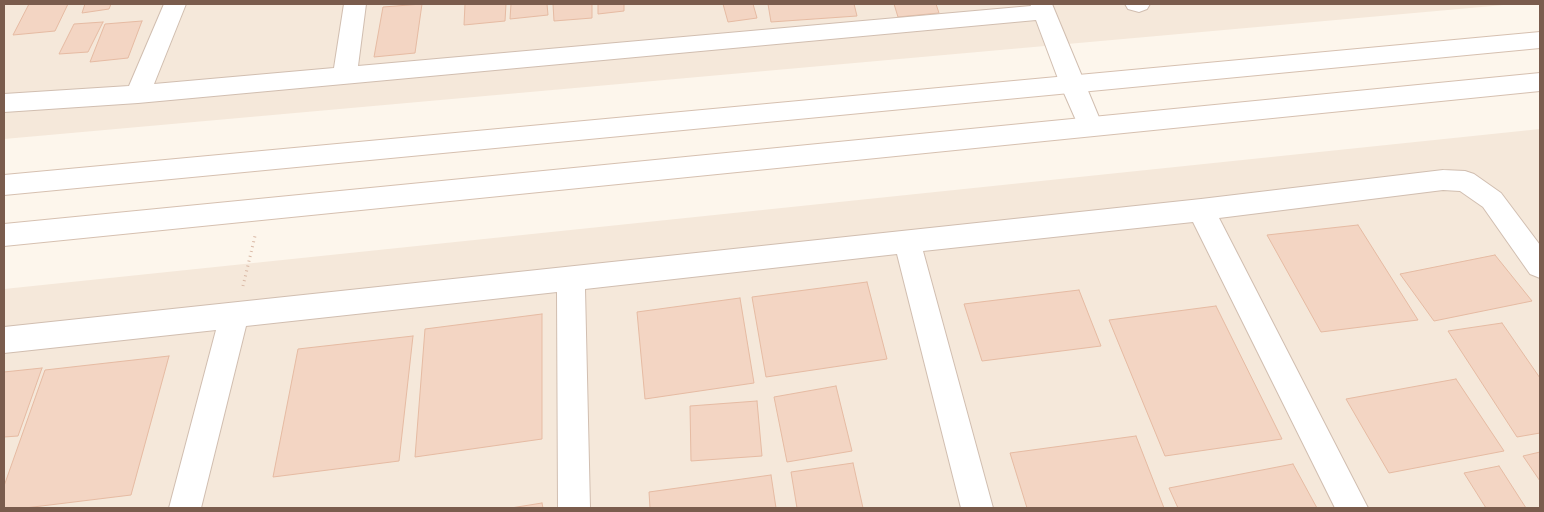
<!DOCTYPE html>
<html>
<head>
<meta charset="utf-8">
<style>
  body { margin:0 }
  #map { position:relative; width:1544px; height:512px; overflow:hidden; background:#fdf6ec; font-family:"Asap Condensed",sans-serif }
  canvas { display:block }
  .frame { position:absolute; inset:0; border:5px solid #7a5c4d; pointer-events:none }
</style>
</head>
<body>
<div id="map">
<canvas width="1544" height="512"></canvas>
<div class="frame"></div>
</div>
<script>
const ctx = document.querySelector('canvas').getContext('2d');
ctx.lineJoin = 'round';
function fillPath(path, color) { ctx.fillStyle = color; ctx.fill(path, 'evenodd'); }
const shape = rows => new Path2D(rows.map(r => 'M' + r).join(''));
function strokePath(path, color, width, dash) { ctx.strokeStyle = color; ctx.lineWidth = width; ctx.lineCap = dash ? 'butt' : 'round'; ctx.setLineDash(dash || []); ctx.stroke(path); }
const residential = shape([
  [4,4,1515,4,4,139],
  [1540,129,1540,508,4,508,4,289]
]);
const building = shape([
  [29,4,68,4,55,31,13,35,29,4],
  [85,4,111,4,109,9,82,13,85,4],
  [422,4,415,53,374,57,383,7,422,4],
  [465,4,506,4,505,21,464,25,465,4],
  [511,4,547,4,548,15,510,19,511,4],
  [553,4,592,4,592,18,554,21,553,4],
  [598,4,624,4,624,11,598,14,598,4],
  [723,4,753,4,757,18,728,22,723,4],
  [768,4,854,4,857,16,771,22,768,4],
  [894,4,936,4,939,13,898,17,894,4],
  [142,21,128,58,90,62,105,24,142,21],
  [103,22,88,52,59,54,74,24,103,22],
  [1358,225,1418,320,1321,332,1267,235,1358,225],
  [1495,255,1532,301,1434,321,1400,274,1495,255],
  [867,282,887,359,766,377,752,297,867,282],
  [1079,290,1101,346,982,361,964,304,1079,290],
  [740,298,754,383,645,399,637,312,740,298],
  [1216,306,1282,439,1165,456,1109,320,1216,306],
  [542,314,542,439,415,457,425,329,542,314],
  [1502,323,1540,378,1540,433,1517,437,1448,331,1502,323],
  [413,336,399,461,273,477,298,349,413,336],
  [169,356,131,495,25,508,4,508,4,486,45,370,169,356],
  [42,368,18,436,4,437,4,372,42,368],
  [1456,379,1504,451,1389,473,1346,399,1456,379],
  [836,386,852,451,787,462,774,397,836,386],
  [757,401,762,456,691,461,690,406,757,401],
  [1136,436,1164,508,1027,508,1010,453,1136,436],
  [1540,452,1540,481,1523,456,1540,452],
  [853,463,863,508,797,508,791,472,853,463],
  [1293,464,1317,508,1178,508,1169,488,1293,464],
  [1499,466,1526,508,1486,508,1464,473,1499,466],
  [771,475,776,508,650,508,649,492,771,475],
  [542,503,543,508,511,508,542,503]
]);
const path = shape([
  [243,286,255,236]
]);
const street = shape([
  [164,4,186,4,154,84,334,68,344,4,366,4,358,66,1031,6,1030,4,1052,4,1103,127,1100,134,1091,136,1082,134,1060,84,1036,20,138,103,4,112,4,94,129,86,164,4],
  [1125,4,1150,4,1147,9,1139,12,1128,9,1125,4],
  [1443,170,1465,171,1474,174,1501,193,1540,245,1540,278,1530,274,1483,207,1460,191,1443,190,1219,218,1368,508,1335,508,1193,222,923,251,993,508,961,508,897,254,585,289,590,508,558,508,557,292,246,326,201,508,169,508,216,330,4,353,4,327,1201,199,1443,170]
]);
const secondary = shape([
  [1540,32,1540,48,4,195,4,175,1540,32],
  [1540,73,1540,91,4,246,4,224,1540,73]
]);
fillPath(residential, '#f5e8da');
fillPath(building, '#f3d5c3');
strokePath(building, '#e6bba3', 1);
strokePath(street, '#d1beb0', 2);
strokePath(secondary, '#d6c0b0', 2);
strokePath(path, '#d9b8a5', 3, [1, 4]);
fillPath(street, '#fff');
fillPath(secondary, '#fff');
</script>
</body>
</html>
